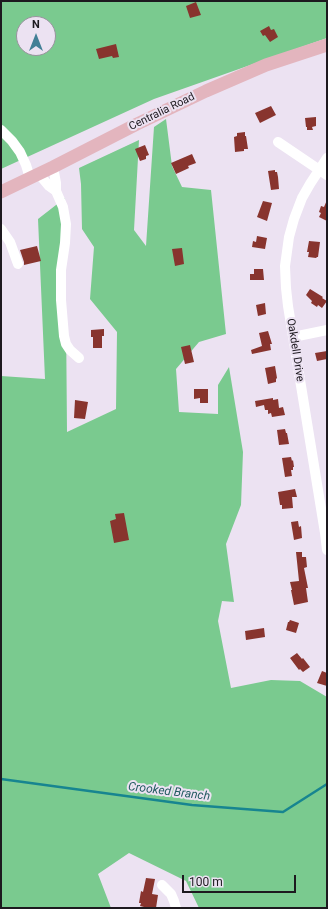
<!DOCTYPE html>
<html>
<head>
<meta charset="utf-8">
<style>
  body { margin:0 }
  #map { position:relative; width:328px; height:909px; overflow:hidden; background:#ece2f2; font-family:Roboto,sans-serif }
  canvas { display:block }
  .frame { position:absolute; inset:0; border:2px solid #1d191f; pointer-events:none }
  .north { position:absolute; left:16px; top:16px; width:40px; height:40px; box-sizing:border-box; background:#ece2f2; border:1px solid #99929e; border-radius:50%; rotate:0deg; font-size:11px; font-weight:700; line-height:16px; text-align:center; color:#1d191f }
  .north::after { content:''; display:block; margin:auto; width:14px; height:18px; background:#427f96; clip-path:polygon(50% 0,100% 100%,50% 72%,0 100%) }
  .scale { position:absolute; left:182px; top:875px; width:114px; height:18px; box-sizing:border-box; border:2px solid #1d191f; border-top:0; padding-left:5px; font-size:12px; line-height:14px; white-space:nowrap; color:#1d191f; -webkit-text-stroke:3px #ece2f2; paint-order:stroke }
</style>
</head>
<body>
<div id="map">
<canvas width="328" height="909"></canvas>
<div class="frame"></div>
<div class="north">N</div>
<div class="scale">100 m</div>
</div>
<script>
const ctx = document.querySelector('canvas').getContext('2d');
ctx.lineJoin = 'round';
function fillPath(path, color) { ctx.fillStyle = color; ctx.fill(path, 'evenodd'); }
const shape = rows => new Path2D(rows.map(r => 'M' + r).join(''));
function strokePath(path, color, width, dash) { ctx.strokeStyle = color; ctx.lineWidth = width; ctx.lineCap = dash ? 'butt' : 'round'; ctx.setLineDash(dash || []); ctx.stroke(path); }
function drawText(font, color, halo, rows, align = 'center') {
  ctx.font = font + ' Roboto,sans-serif'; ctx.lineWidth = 4; ctx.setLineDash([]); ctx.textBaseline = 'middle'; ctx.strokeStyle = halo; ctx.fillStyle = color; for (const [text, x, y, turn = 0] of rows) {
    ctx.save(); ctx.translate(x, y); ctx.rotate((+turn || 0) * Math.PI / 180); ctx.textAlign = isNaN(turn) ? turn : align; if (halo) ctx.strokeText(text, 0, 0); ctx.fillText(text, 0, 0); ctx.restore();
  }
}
const forest = shape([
  [1,1,327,1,327,38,154,99,1,169],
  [24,24,48,24,48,48,24,48],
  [166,119,172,166,182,187,211,190,226,334,199,342,176,369,179,412,218,414,218,385,229,367,243,452,241,505,226,544,234,602,222,601,218,621,231,688,271,680,300,681,327,697,327,908,199,908,186,881,129,853,98,874,111,908,1,908,1,376,45,379,38,219,65,198,67,432,116,409,117,332,90,299,94,247,82,229,81,184,79,168,139,140,134,230,146,246,154,127]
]);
const stream = shape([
  [1,779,192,805,283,812,327,784]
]);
const building = shape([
  [196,2,201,15,190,18,186,6],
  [269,26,271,30,274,29,278,37,270,42,265,35,263,36,260,31],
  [116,44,119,57,113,58,112,56,99,59,96,49],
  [271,106,276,115,260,123,255,113],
  [316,117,316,126,312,127,313,130,307,130,307,127,306,127,305,118],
  [245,132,245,136,246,136,248,149,244,149,244,151,235,152,234,137,237,136,237,133],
  [145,145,149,155,146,156,146,159,140,161,135,149],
  [192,154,196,163,188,166,189,168,176,174,171,163],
  [275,170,275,172,277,172,278,177,279,189,271,190,268,171],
  [327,200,327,221,319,217,321,213,319,212,321,206,324,207],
  [263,201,272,203,267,221,257,217],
  [257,236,267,238,265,249,252,247,253,241,256,242],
  [309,241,320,242,318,257,317,257,316,258,308,257,309,252,307,252],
  [37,246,41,261,24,265,24,262,20,250],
  [182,248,184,264,175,266,172,249],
  [254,269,263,269,264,280,250,280,250,274,254,274],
  [310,289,323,297,322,298,327,301,322,308,318,305,317,307,311,303,312,301,306,295],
  [265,303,266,314,258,316,256,305],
  [104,329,104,336,102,336,102,348,93,348,93,337,91,337,91,330],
  [268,331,272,344,270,344,271,350,252,354,251,350,262,346,259,333],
  [190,345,194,362,185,364,181,347],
  [327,351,327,359,317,361,315,353],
  [275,366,277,378,276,379,276,382,268,384,265,368],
  [194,389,208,389,208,403,200,403,200,398,194,399],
  [273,398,273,400,278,399,279,408,283,407,285,415,272,417,271,413,268,414,268,410,265,410,264,405,256,407,255,401],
  [75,400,88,402,85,419,74,418],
  [285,429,286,433,287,433,289,444,279,445,277,430],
  [291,457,292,461,293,460,294,467,293,467,293,470,291,470,292,476,285,477,282,458],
  [295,489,297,497,292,497,293,508,282,509,282,505,280,505,278,492],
  [124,513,129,540,114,543,110,521,116,519,115,514],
  [298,521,299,527,301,526,302,538,294,540,291,522],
  [296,552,302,552,302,557,306,557,307,567,304,568,308,588,306,588,308,602,294,605,291,590,292,590,290,582,299,581],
  [290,620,299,623,296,633,286,630,288,622,289,622],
  [264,628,265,637,246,640,245,631],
  [297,653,302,659,303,658,310,667,303,672,300,669,299,670,290,658],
  [322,671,327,673,327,686,317,683],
  [146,878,155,879,152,894,158,895,156,908,144,908,144,907,140,906,141,903,139,903,141,891,143,892]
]);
const minor = shape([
  [1,130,12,141,20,152,26,165,30,178],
  [278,142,327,175],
  [327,158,310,184,302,198,294,219,289,237,285,266,286,288,288,306,325,533,327,550],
  [39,174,49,186,56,191,56,183,53,167],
  [56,191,63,207,66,224,65,243,61,270,61,300,64,336,66,344,70,350,79,358],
  [1,229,10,242,18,264],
  [293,337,327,330],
  [162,885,171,894,174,901,176,908]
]);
const major = shape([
  [1,192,53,167,137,124,206,91,266,65,327,45]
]);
const streetNames = [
  ["Centralia Road",162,112,-26],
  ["Oakdell Drive",295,350,81]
];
const waterNames = [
  ["Crooked Branch",169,792,7]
];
fillPath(forest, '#7aca8f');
strokePath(stream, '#178590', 2.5);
fillPath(building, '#88342e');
strokePath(minor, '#fff', 10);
strokePath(major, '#e3b5be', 13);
drawText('11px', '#1d191f', '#ece2f2', streetNames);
drawText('italic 12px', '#235b61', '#ece2f2', waterNames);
</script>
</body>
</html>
